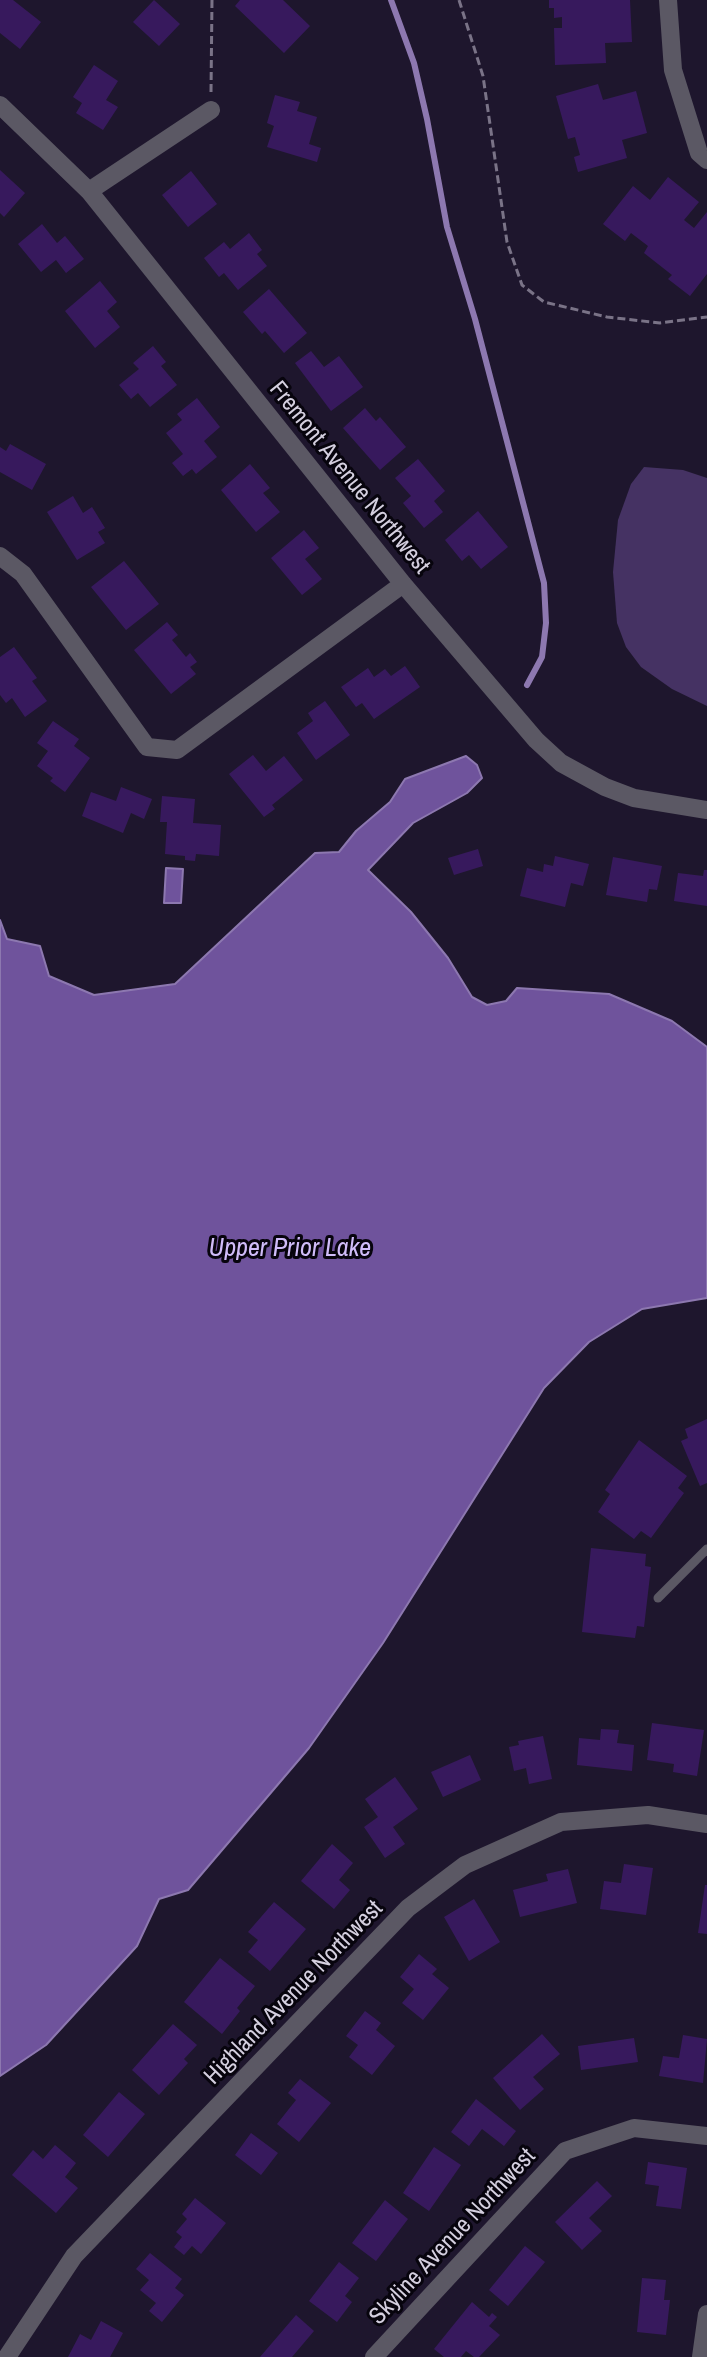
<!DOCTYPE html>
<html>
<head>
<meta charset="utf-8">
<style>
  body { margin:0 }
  canvas { display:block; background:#1e162d }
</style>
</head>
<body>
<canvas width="707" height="2357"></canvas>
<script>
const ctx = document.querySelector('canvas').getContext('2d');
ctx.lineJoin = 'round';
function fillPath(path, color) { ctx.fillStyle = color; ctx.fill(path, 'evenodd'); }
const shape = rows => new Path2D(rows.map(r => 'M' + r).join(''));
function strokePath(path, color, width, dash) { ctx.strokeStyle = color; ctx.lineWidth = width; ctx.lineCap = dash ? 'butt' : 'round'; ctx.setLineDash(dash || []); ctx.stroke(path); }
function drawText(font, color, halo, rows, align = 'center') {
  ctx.font = font + ' "Archivo Narrow",sans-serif'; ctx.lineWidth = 6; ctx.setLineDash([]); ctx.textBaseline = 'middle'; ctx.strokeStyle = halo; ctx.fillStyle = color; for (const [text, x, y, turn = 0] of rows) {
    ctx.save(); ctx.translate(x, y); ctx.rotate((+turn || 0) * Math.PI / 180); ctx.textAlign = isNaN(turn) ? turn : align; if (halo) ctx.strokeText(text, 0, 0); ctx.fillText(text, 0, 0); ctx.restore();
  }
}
const green = shape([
  [644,467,683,470,707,478,707,706,672,689,641,667,626,647,617,623,613,572,618,520,631,484]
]);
const water = shape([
  [466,756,477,765,482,778,467,793,413,823,368,870,411,912,448,958,472,997,487,1005,506,1001,517,988,609,994,672,1021,707,1047,707,1298,642,1309,589,1342,544,1388,383,1643,309,1748,188,1890,159,1899,137,1946,46,2045,0,2076,0,920,7,939,40,946,49,976,94,995,175,984,315,853,339,852,356,831,390,802,405,779,466,756],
  [166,868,183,869,181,903,164,903,166,868]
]);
const stream = shape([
  [391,0,414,63,427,119,447,227,475,319,544,583,546,623,542,657,527,685]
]);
const building = shape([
  [0,0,13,0,41,22,20,49,0,33],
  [154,0,180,24,159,46,133,22],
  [240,0,283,0,310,26,284,53,235,6],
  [549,0,630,0,632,42,605,43,606,63,555,65,554,28,562,28,562,17,554,18,554,8,549,8],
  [94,65,118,81,106,100,118,107,103,130,76,113,82,103,73,97],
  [598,84,603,100,636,91,647,133,622,140,627,158,578,172,574,157,580,155,575,137,568,139,556,96],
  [275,95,300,102,297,111,317,117,309,144,321,148,317,162,267,147,274,126,267,123],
  [0,170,25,193,4,217,0,213],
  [191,171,217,204,188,227,162,195],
  [668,177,699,202,684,220,694,228,707,212,707,274,690,296,668,279,672,275,644,253,648,246,631,233,625,241,603,224,633,186,650,200],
  [42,224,57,243,65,236,84,259,66,273,56,260,41,272,18,244],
  [249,233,262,250,257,254,267,266,238,290,224,273,219,277,204,258,224,242,230,249],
  [100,281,117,302,107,311,120,327,95,348,65,311],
  [269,289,307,333,284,353,265,331,262,334,243,312],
  [153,346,166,362,161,366,177,385,150,407,138,393,131,399,119,385,139,369,133,363],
  [311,351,324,367,339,356,363,387,331,411,295,363],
  [197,398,220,427,204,441,217,457,196,474,192,469,183,476,172,463,183,454,166,433,182,420,177,414],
  [365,408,376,421,380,417,406,447,380,470,343,428],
  [10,444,46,464,32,490,0,472,0,447,6,451],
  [418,459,445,491,434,501,443,512,424,528,403,503,411,496,395,478],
  [250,464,270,488,263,493,280,512,256,532,221,490],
  [73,496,83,513,92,507,105,528,98,532,105,543,77,560,47,512],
  [478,511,508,547,481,569,469,555,462,561,445,540],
  [304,530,319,548,305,559,322,579,302,595,271,558],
  [124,561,159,604,126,630,91,587],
  [167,622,178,635,172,640,186,657,190,653,197,662,190,667,196,674,171,694,134,650],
  [14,647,37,678,32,681,47,701,25,717,12,698,6,703,0,695,0,657],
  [405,666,420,687,374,719,362,703,356,707,341,687,368,668,374,677,385,669,391,676],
  [325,701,350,735,316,760,297,733,313,721,308,713],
  [53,721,79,739,74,746,90,758,65,792,50,781,53,778,37,766,48,751,37,743],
  [253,755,266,771,284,756,303,780,272,805,275,809,264,817,229,774],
  [121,787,152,799,144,819,131,813,123,833,82,816,91,792,116,801],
  [162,796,195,799,193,823,221,825,219,856,196,854,195,861,185,860,185,856,165,854,167,822,160,822],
  [478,849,483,866,454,875,448,858],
  [555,856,589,864,583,886,571,883,565,907,520,896,527,868,543,872,544,864,553,866],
  [613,857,662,866,657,890,649,889,647,902,606,895],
  [704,870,707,870,707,906,674,901,678,873,703,876],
  [707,1419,707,1483,700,1486,681,1441,688,1438,685,1429],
  [639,1440,687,1476,678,1488,684,1493,651,1538,641,1531,634,1539,598,1512,610,1494,605,1490],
  [591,1548,646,1554,645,1566,651,1567,644,1627,637,1626,635,1638,582,1632],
  [652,1723,704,1730,697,1776,673,1772,674,1764,647,1760],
  [601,1729,619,1730,617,1743,634,1745,632,1771,577,1765,579,1738,600,1740],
  [543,1736,552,1779,529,1784,526,1768,514,1771,509,1747,519,1745,518,1741],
  [470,1755,481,1780,443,1797,431,1772],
  [395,1777,418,1809,393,1827,405,1844,385,1858,364,1827,378,1817,365,1799],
  [332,1844,353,1863,339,1880,350,1890,334,1909,301,1881],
  [624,1864,653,1868,646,1915,600,1909,604,1881,621,1883],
  [568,1869,577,1903,520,1917,513,1890,548,1881,546,1874],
  [705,1885,707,1885,707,1934,698,1933],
  [474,1899,500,1942,469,1961,444,1917],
  [274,1902,306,1929,270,1971,248,1952,258,1940,248,1932],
  [419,1954,437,1969,432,1974,449,1988,423,2020,402,2003,414,1989,400,1977],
  [220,1958,255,1986,237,2008,240,2011,222,2034,184,2002],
  [365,2011,381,2023,376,2030,395,2046,372,2075,349,2057,358,2045,346,2036],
  [173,2024,197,2045,184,2059,188,2063,159,2095,132,2070],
  [542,2034,560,2054,533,2077,544,2089,520,2110,493,2078],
  [683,2035,707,2039,703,2083,659,2076,663,2056,679,2058],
  [634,2038,638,2062,581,2070,578,2046],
  [300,2079,331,2103,299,2142,277,2124,296,2100,288,2093],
  [119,2092,145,2114,108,2157,83,2135],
  [476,2099,516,2131,504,2146,482,2129,469,2146,451,2132],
  [251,2133,278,2153,261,2175,235,2155],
  [55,2145,76,2163,65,2177,78,2188,56,2213,12,2175,33,2150,43,2159],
  [434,2147,461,2165,429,2211,403,2193],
  [648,2162,687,2168,681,2209,656,2206,659,2186,645,2184],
  [597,2181,612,2196,589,2218,602,2231,582,2250,555,2222],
  [195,2198,226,2223,201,2254,192,2246,184,2255,174,2247,182,2237,176,2232,187,2219,182,2214],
  [385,2200,408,2219,376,2261,352,2243],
  [525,2246,545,2262,508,2306,489,2290],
  [150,2253,182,2279,175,2288,184,2295,162,2322,149,2311,156,2303,140,2290,149,2280,136,2269],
  [339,2262,359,2278,345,2296,352,2302,337,2322,309,2301],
  [642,2278,666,2280,664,2300,670,2300,666,2335,637,2332],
  [472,2302,489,2317,492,2313,497,2317,489,2326,500,2335,479,2357,474,2357,466,2351,461,2357,444,2357,434,2349],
  [296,2315,314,2331,292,2357,260,2357],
  [101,2321,123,2333,110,2357,68,2357,80,2334,91,2340]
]);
const path = shape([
  [459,0,483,76,507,242,522,285,544,302,607,317,660,323,707,317],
  [211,92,212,0]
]);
const service = shape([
  [658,1598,707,1549]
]);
const minor = shape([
  [668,0,673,70,699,153,707,160],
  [0,105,89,191,403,584,536,740,561,763,605,787,634,798,707,810],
  [89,191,211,110],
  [0,556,23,574,147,747,177,750,403,584],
  [7,2357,74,2256,408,1908,465,1865,561,1822,648,1815,707,1824],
  [374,2357,565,2151,634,2128,707,2136],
  [701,2357,707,2314]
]);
const streetNames = [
  ["Fremont Avenue Northwest",349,478,51],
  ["Highland Avenue Northwest",294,1993,-46],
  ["Skyline Avenue Northwest",453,2237,-47]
];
const waterNames = [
  ["Upper Prior Lake",290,1249]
];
fillPath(green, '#453263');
fillPath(water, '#6f539c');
strokePath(water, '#8d78b0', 2);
strokePath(stream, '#8d78b0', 6);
fillPath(building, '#37195d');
strokePath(path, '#7a7387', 3, [8, 4]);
strokePath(service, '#5b5864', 9);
strokePath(minor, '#5b5864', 18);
drawText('24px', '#d4cfdf', '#07040d', streetNames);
drawText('italic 26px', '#d0bcf9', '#07040d', waterNames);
</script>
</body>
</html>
